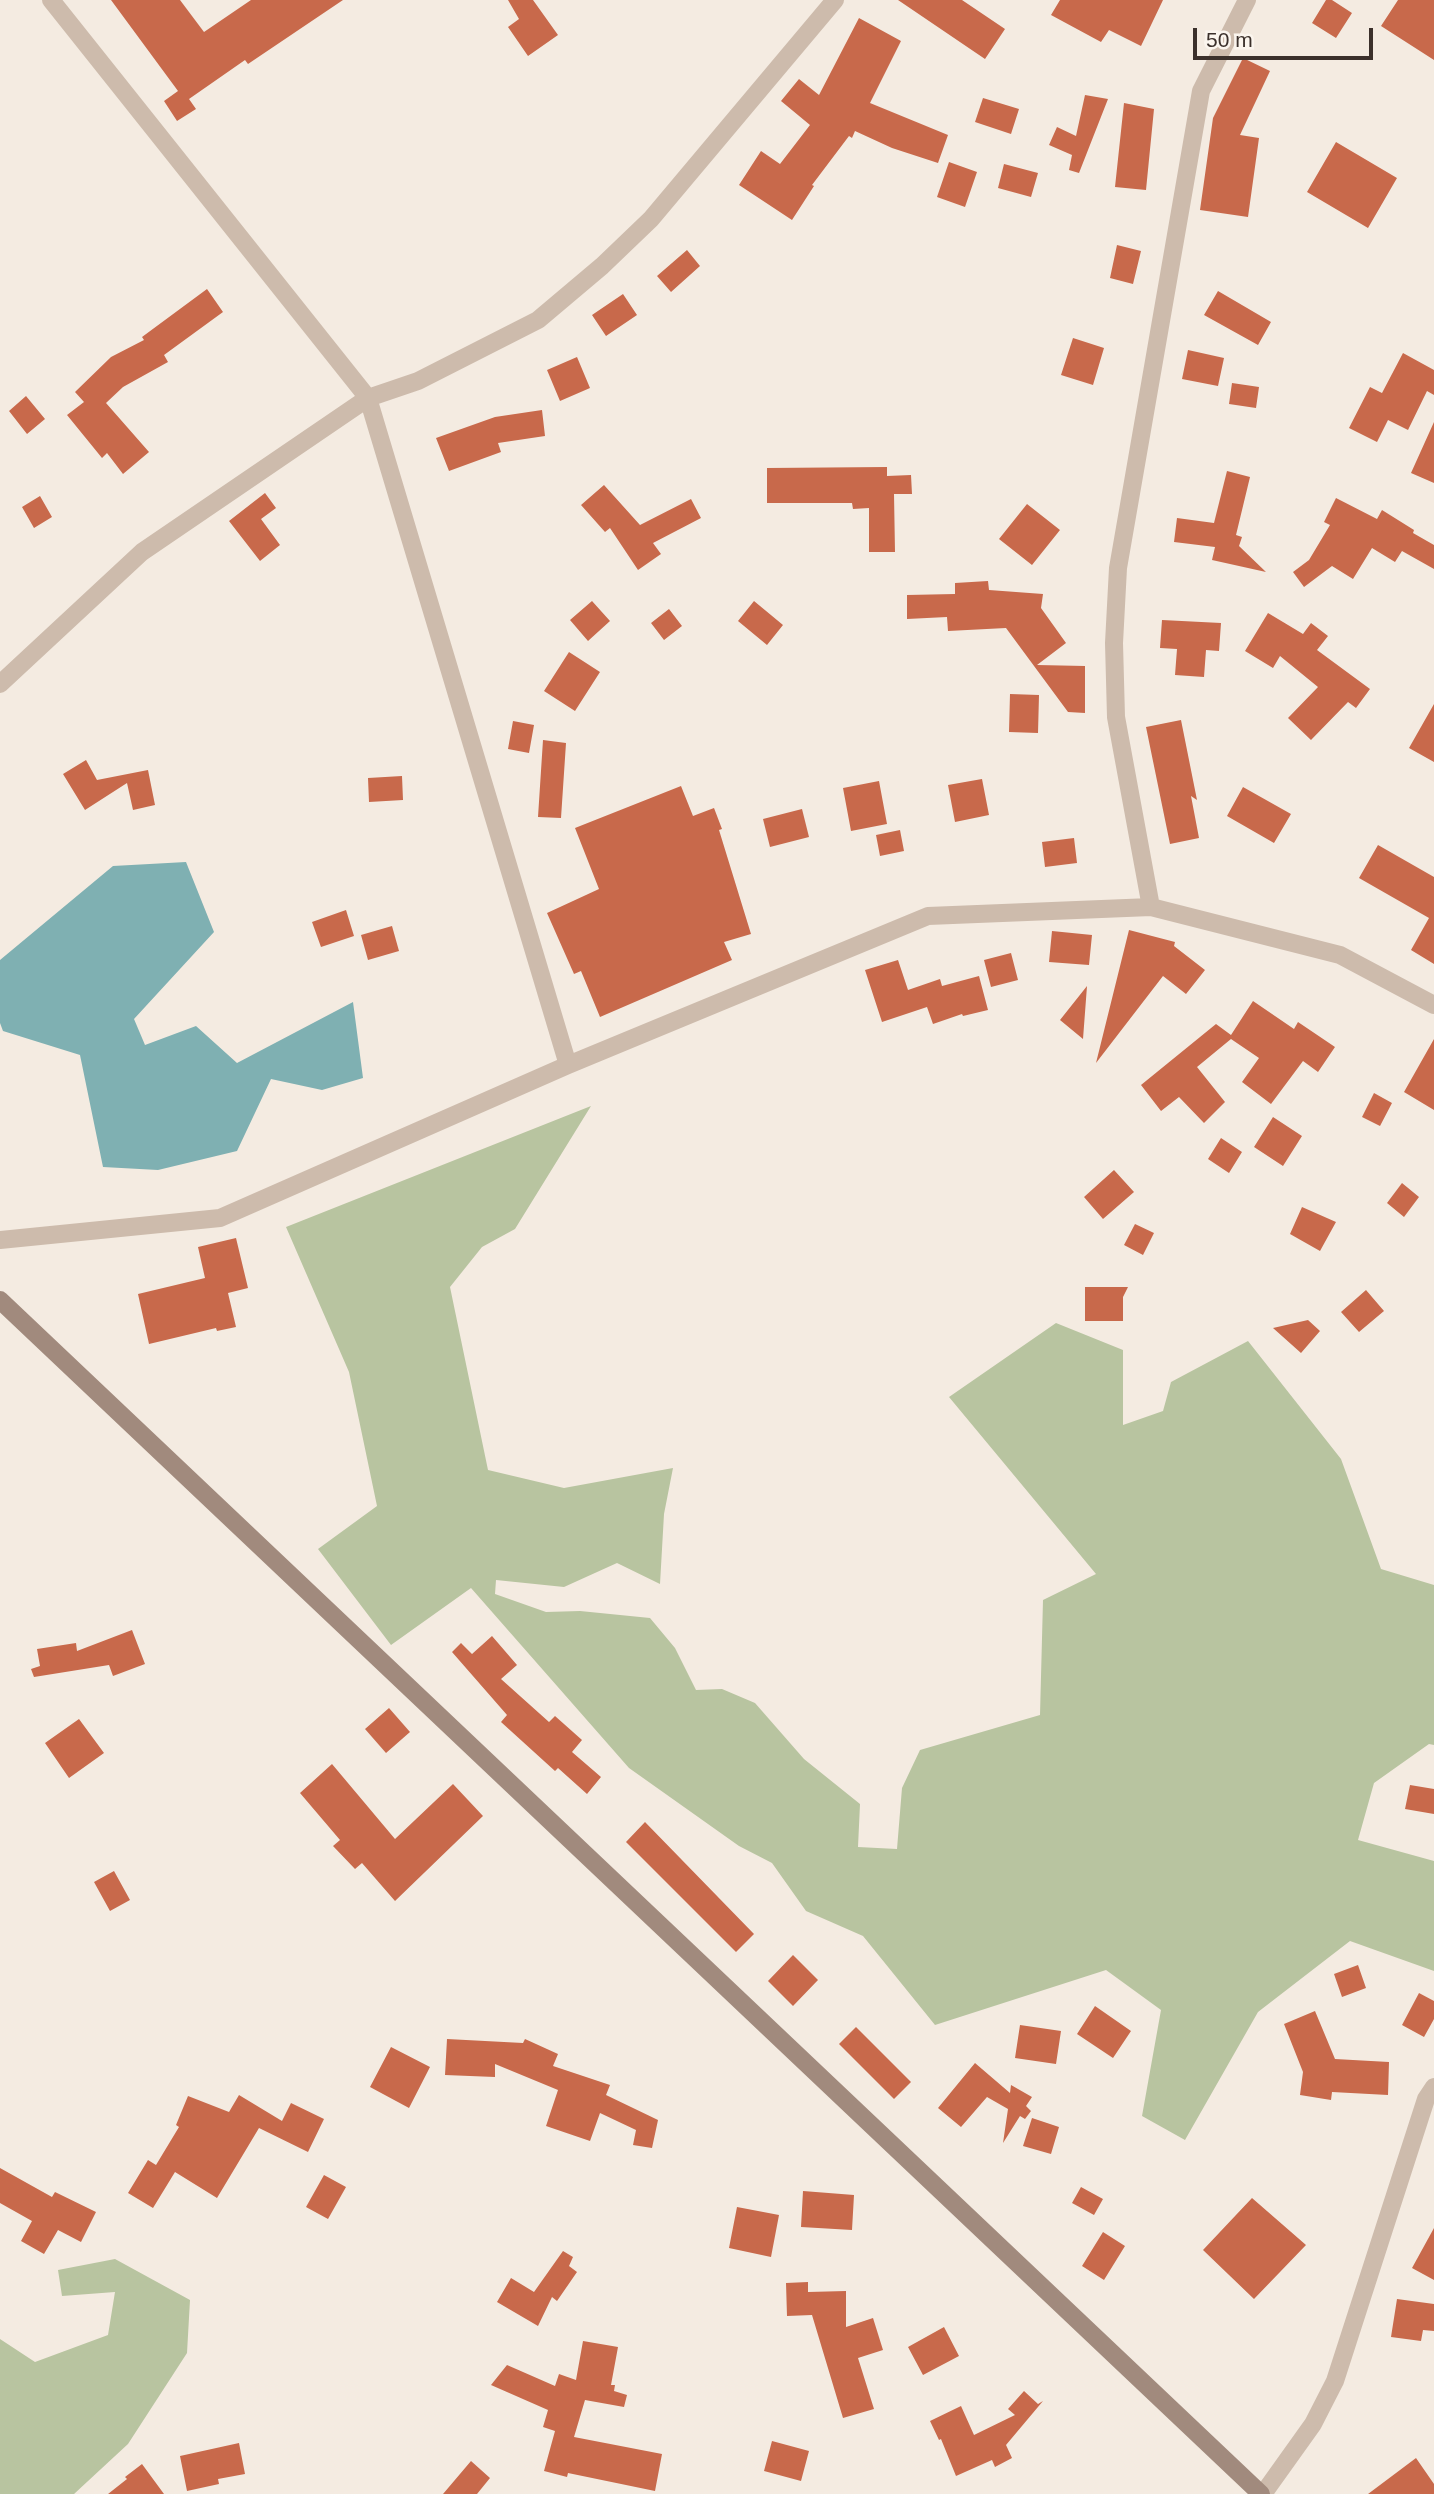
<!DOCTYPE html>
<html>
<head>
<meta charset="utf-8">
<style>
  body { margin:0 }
  #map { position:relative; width:1434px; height:2494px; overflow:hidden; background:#f4ebe1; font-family:Helvetica,sans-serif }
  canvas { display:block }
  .scale { position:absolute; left:1193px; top:28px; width:180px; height:32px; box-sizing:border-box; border:4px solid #3b302b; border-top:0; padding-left:9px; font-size:21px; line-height:24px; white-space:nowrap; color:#3b302b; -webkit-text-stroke:5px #fbf5ee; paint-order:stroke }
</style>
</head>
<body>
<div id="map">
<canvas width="1434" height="2494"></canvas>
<div class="scale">50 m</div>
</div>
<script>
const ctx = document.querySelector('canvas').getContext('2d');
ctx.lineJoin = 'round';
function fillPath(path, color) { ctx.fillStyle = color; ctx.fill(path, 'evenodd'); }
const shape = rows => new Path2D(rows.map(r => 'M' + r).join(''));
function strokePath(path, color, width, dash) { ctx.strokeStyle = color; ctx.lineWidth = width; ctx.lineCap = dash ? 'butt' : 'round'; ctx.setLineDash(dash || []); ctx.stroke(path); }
const green = shape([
  [591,1106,515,1229,482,1247,450,1287,488,1470,564,1488,673,1468,664,1514,660,1584,617,1563,564,1587,496,1580,495,1594,546,1612,580,1611,650,1618,675,1648,696,1690,722,1689,755,1703,804,1759,860,1804,858,1847,897,1849,902,1788,920,1750,1040,1715,1043,1600,1096,1574,949,1397,1056,1323,1123,1350,1123,1425,1163,1411,1171,1382,1248,1341,1341,1459,1381,1569,1434,1585,1434,1745,1429,1744,1374,1783,1358,1840,1434,1861,1434,1971,1350,1941,1258,2012,1185,2140,1142,2116,1161,2010,1106,1970,935,2025,863,1936,806,1911,772,1863,739,1846,629,1768,471,1588,391,1645,318,1549,377,1506,349,1372,286,1227],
  [115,2259,190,2300,187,2353,128,2444,74,2494,0,2494,0,2339,35,2362,108,2335,115,2292,62,2296,58,2270]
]);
const water = shape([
  [186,862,214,932,134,1019,145,1045,196,1026,237,1063,353,1002,363,1078,322,1090,271,1079,237,1151,158,1170,103,1167,80,1055,3,1031,0,1023,0,960,113,866]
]);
const building = shape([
  [111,0,180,0,204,32,251,0,343,0,248,64,245,60,189,99,196,109,177,121,164,101,178,91],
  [508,0,533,0,558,35,528,56,508,27,519,19],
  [898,0,962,0,1005,29,985,59],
  [1060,0,1163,0,1141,46,1109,30,1101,42,1051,15],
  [1326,0,1332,0,1352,13,1336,38,1312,23],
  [1398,0,1434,0,1434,60,1381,26],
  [859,18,901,41,870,103,948,135,938,163,892,148,855,131,852,138,849,136,812,185,814,186,792,220,739,185,761,151,780,164,810,125,781,101,799,79,819,95],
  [1243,58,1270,71,1240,135,1259,138,1248,217,1200,210,1213,118],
  [1085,95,1108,99,1079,173,1069,170,1072,155,1049,145,1057,127,1076,136],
  [983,98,1019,109,1011,134,975,122],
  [1124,103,1154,109,1146,190,1115,187],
  [1336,142,1397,178,1368,228,1307,192],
  [949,162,977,172,965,207,937,197],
  [1004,164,1038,173,1031,197,998,188],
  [1117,245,1141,251,1133,284,1110,278],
  [687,250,700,266,671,292,657,276],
  [207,289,223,312,164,355,168,362,123,387,106,403,149,452,123,474,107,453,102,458,67,415,84,402,75,392,111,357,144,340,142,337],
  [1218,291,1271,322,1258,345,1204,315],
  [623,294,637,315,606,336,592,315],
  [1073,338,1104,348,1093,385,1061,375],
  [1188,350,1224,358,1218,386,1182,379],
  [1403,353,1434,370,1434,395,1427,391,1408,430,1388,420,1377,442,1349,428,1370,387,1382,393],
  [577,357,590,388,560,401,547,370],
  [1232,383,1259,387,1256,408,1229,404],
  [26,396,45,419,27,434,9,411],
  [542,410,545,436,498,443,501,452,449,471,436,438,495,417],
  [1434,422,1434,483,1411,473],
  [887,467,887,476,911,475,912,494,894,494,895,552,869,552,869,508,853,509,852,503,767,503,767,468],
  [1227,471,1250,477,1236,535,1242,537,1239,546,1266,572,1212,560,1215,547,1174,542,1177,518,1214,523],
  [604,485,640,525,691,499,701,518,653,543,661,554,638,570,610,528,605,532,581,505],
  [265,493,276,508,261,519,280,545,260,561,229,521],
  [40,496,52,517,34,528,22,507],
  [1336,498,1377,519,1382,510,1414,530,1413,533,1434,545,1434,569,1402,551,1395,562,1372,548,1353,579,1332,566,1304,587,1293,572,1309,560,1330,525,1324,522],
  [1027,504,1060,530,1032,565,999,539],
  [988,581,989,590,1043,594,1041,608,1066,643,1037,665,1085,666,1085,713,1068,712,1006,628,948,631,947,617,907,619,907,595,955,594,955,583],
  [592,601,610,621,588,641,570,620],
  [754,601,783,625,767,645,738,621],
  [669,609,682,626,664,640,651,623],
  [1268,613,1303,634,1311,623,1328,636,1317,650,1370,689,1356,708,1348,702,1311,740,1288,718,1318,687,1280,656,1273,668,1245,651],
  [1162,620,1221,623,1219,651,1206,650,1204,677,1175,675,1177,649,1160,648],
  [569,652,600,672,575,711,544,691],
  [1010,694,1039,695,1038,733,1009,732],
  [1434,704,1434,762,1409,748],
  [1181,720,1197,800,1191,796,1199,838,1170,844,1146,727],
  [513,721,534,725,529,753,508,749],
  [543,740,566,743,561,818,538,817],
  [86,760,97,780,148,770,155,805,133,810,127,783,85,810,63,774],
  [402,776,403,800,369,802,368,778],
  [982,779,989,815,955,822,948,785],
  [879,781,887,824,851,831,843,788],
  [681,786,693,816,714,808,722,829,719,830,751,934,724,942,732,960,600,1017,581,971,574,974,547,913,599,889,575,828],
  [1243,787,1291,814,1274,843,1227,816],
  [802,809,809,837,770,847,763,819],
  [900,830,904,851,880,856,876,835],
  [1074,838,1077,863,1045,867,1042,842],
  [1378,845,1434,877,1434,964,1411,950,1429,918,1359,878],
  [346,910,354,936,321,947,312,922],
  [392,926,399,951,368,960,361,935],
  [1129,930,1175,942,1174,946,1205,970,1186,994,1163,976,1096,1063],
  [1052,931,1092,935,1089,965,1049,962],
  [1011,953,1018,980,991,987,984,960],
  [898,960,908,990,940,979,942,986,979,976,988,1010,963,1016,962,1014,933,1024,927,1007,882,1022,865,970],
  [1087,986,1083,1039,1060,1020],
  [1253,1001,1294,1029,1298,1022,1335,1047,1318,1072,1303,1061,1271,1104,1242,1082,1259,1058,1231,1039,1197,1067,1225,1102,1204,1123,1179,1097,1161,1111,1141,1085,1216,1024,1231,1035],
  [1434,1039,1434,1110,1404,1092],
  [1374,1093,1392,1103,1380,1126,1362,1117],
  [1273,1117,1302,1136,1283,1166,1254,1147],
  [1221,1138,1242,1152,1229,1173,1208,1159],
  [1114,1170,1134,1192,1103,1219,1084,1197],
  [1402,1183,1419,1197,1404,1217,1387,1203],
  [1302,1207,1336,1222,1320,1251,1290,1234],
  [1135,1224,1154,1233,1143,1255,1124,1245],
  [236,1238,248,1288,228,1293,236,1327,217,1331,216,1328,149,1344,138,1294,205,1278,198,1247],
  [1085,1287,1128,1287,1123,1297,1123,1321,1085,1321],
  [1366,1290,1384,1311,1359,1332,1341,1312],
  [1308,1320,1320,1331,1301,1353,1273,1328],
  [132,1630,145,1664,113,1676,109,1665,34,1677,31,1669,40,1666,37,1649,76,1643,77,1651],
  [492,1636,517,1665,501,1679,549,1722,555,1716,582,1740,572,1752,601,1777,587,1794,558,1768,555,1771,501,1722,507,1715,452,1652,461,1643,472,1654],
  [389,1708,410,1732,386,1753,365,1729],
  [79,1719,104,1753,69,1778,45,1743],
  [332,1764,395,1839,453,1784,483,1816,395,1901,362,1863,355,1869,333,1846,340,1840,300,1793],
  [1410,1785,1434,1789,1434,1814,1405,1809],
  [645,1822,754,1934,736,1952,626,1842],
  [114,1871,130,1900,110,1911,94,1882],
  [793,1955,818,1980,793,2006,768,1981],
  [1358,1965,1366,1988,1342,1997,1334,1974],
  [1419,1993,1434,2001,1434,2019,1424,2037,1402,2025],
  [1095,2006,1131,2031,1113,2058,1077,2034],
  [1315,2011,1335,2059,1389,2062,1388,2095,1332,2092,1331,2100,1300,2095,1303,2072,1284,2024],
  [1020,2025,1061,2031,1056,2064,1015,2058],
  [856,2027,911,2082,894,2099,839,2044],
  [447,2039,523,2043,525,2039,558,2054,553,2066,610,2085,606,2095,658,2120,652,2148,633,2145,636,2130,600,2113,590,2141,546,2126,558,2090,495,2064,495,2077,445,2075],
  [391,2047,430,2067,409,2108,370,2087],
  [975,2063,1010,2093,1011,2085,1032,2097,1026,2106,1031,2111,1025,2119,1020,2116,1003,2143,1008,2109,987,2097,961,2127,938,2108],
  [239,2095,282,2121,291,2103,324,2119,308,2152,259,2128,217,2198,175,2172,153,2208,128,2193,148,2160,156,2165,179,2127,176,2125,188,2096,229,2112],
  [1032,2118,1059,2127,1051,2154,1023,2146],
  [0,2168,52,2197,55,2192,96,2212,81,2242,58,2230,44,2254,21,2241,32,2221,0,2203],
  [324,2175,346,2187,328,2219,306,2207],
  [1081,2187,1103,2199,1094,2215,1072,2203],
  [803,2191,854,2195,852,2230,801,2227],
  [1252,2198,1306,2245,1254,2299,1203,2250],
  [737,2207,779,2215,771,2257,729,2248],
  [1434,2228,1434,2280,1412,2268],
  [1103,2232,1125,2246,1104,2280,1082,2266],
  [563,2251,573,2257,569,2266,577,2272,557,2301,552,2297,538,2326,497,2302,511,2278,534,2292],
  [808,2282,808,2292,846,2291,846,2327,873,2318,883,2350,858,2358,874,2409,843,2418,812,2315,787,2316,786,2283],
  [1397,2299,1434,2304,1434,2331,1423,2330,1421,2341,1391,2337],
  [944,2327,959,2356,923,2375,908,2347],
  [583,2341,618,2347,611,2385,615,2385,614,2391,627,2395,624,2407,585,2400,574,2437,662,2454,655,2491,568,2473,567,2477,544,2471,555,2431,543,2427,548,2410,491,2385,507,2365,555,2386,559,2374,576,2380],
  [1024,2391,1038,2404,1043,2401,1006,2445,1012,2458,995,2467,992,2460,956,2476,941,2439,939,2440,930,2421,961,2406,974,2435,1015,2415,1008,2409],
  [772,2441,809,2451,801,2481,764,2471],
  [239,2443,245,2474,218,2479,219,2484,187,2491,180,2456],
  [1416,2458,1434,2484,1434,2494,1368,2494],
  [471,2461,490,2478,477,2494,443,2494],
  [142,2464,164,2494,108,2494,127,2479,125,2477]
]);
const street = shape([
  [51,0,368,398,568,1065],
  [0,684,142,552,368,398,418,381,538,320,602,266,651,219,835,0],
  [1151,907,1116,717,1114,643,1118,568,1201,91,1247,0],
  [0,1240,220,1218,568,1065,928,916,1151,907,1340,955,1434,1005],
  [1263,2494,1313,2424,1335,2381,1426,2099,1434,2087]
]);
const secondary = shape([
  [0,1300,1261,2494]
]);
fillPath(green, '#b8c4a0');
fillPath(water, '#7fb0b2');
fillPath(building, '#c8694b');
strokePath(street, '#cdbbac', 18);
strokePath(secondary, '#a18a7d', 18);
</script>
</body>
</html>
